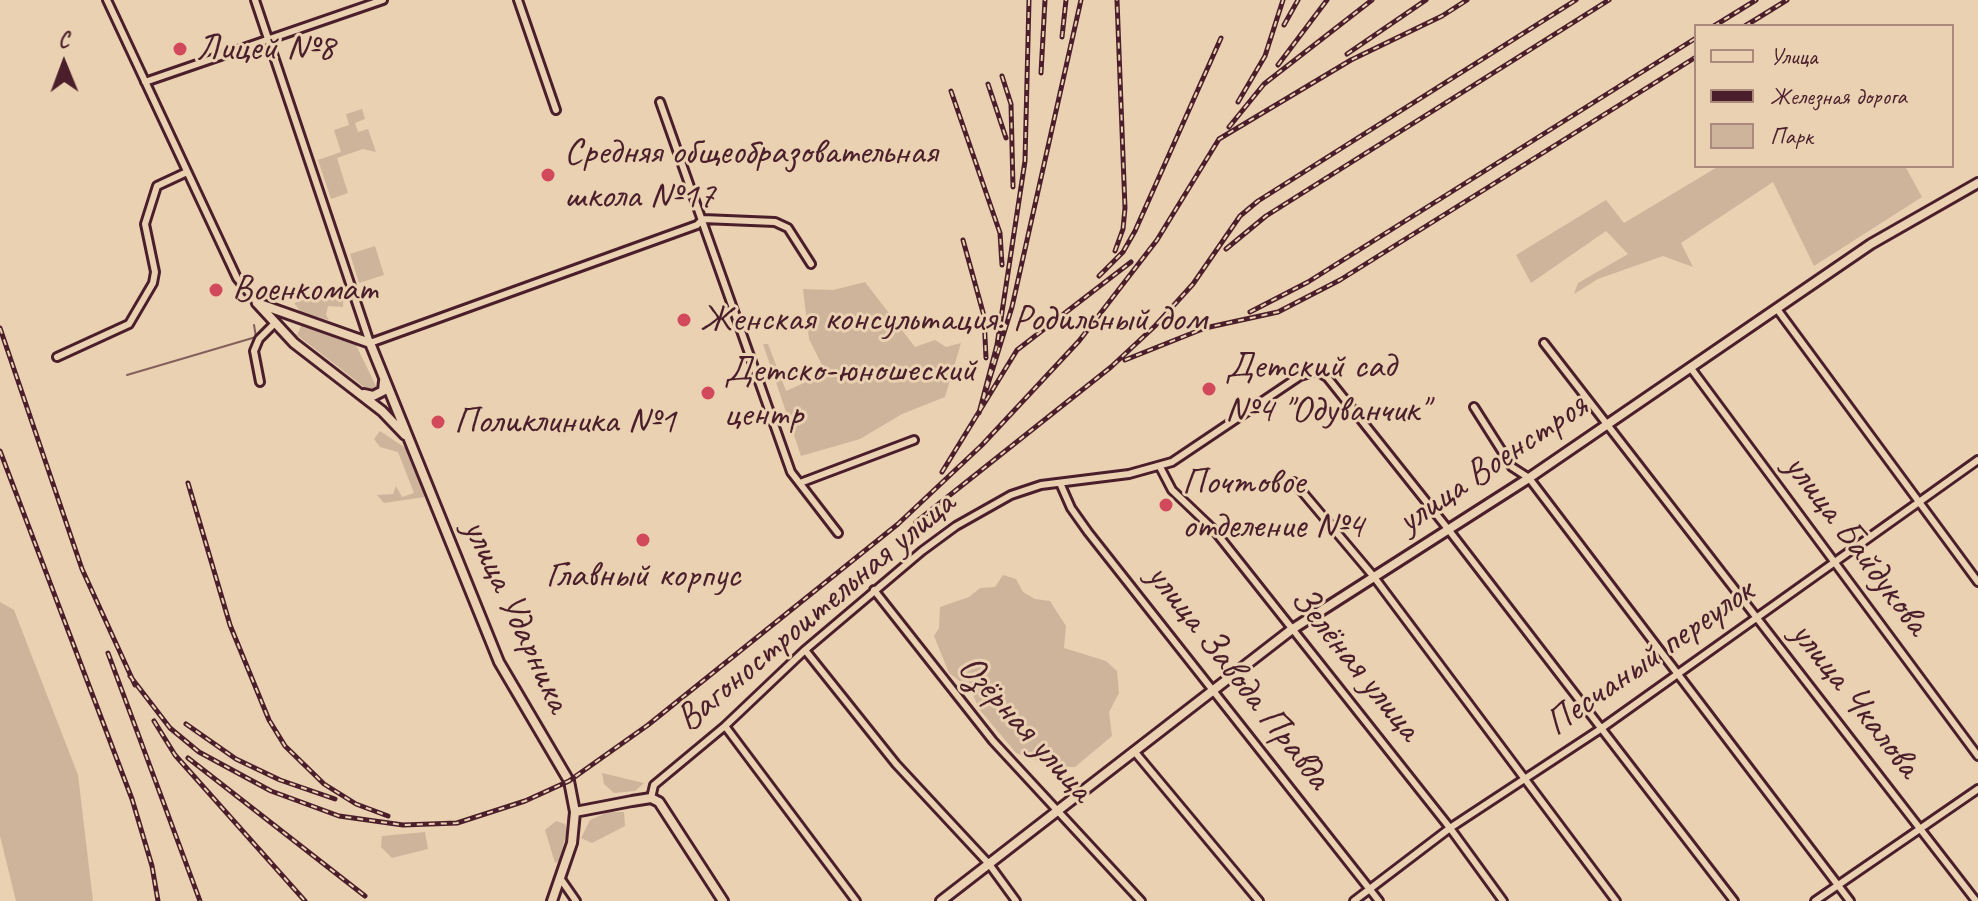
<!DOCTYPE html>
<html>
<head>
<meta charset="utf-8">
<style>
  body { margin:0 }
  #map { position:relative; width:1978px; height:901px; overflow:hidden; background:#ead1b2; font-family:Caveat,sans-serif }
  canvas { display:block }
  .legend { position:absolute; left:1694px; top:24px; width:260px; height:144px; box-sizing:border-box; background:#ead1b2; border:2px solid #aa8a7c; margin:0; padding:10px 14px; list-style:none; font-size:24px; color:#4a1f2b }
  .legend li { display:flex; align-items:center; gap:16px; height:40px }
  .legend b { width:40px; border:2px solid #aa8a7c }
  .north { position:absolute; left:24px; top:24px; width:80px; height:80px; -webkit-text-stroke:6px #ead1b2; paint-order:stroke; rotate:359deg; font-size:22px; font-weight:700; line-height:32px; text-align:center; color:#4a1f2b }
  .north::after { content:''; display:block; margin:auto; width:28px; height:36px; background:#4a1f2b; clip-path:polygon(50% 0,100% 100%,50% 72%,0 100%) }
</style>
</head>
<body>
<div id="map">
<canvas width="1978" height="901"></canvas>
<ul class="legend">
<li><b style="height:10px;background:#ead1b2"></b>Улица</li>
<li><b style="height:10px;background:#4a1f2b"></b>Железная дорога</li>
<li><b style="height:22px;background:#cfb49c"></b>Парк</li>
</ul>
<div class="north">С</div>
</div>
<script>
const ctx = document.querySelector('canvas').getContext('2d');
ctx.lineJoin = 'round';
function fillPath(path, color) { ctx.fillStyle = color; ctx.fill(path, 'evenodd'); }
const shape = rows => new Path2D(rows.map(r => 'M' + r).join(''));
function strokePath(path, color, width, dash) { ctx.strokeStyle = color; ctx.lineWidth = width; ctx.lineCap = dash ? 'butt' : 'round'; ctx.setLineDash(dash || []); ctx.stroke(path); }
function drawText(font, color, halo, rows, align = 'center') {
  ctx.font = font + ' Caveat,sans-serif'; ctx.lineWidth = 6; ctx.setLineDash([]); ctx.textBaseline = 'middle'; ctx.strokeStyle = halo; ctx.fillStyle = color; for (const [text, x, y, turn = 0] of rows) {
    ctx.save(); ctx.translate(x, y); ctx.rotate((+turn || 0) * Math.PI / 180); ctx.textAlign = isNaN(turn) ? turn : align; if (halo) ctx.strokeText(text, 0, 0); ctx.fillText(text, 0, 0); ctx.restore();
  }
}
const green = shape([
  [362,109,365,119,355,123,358,132,368,129,376,152,363,149,337,158,348,193,331,199,318,160,341,152,334,130,349,125,346,114],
  [1719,166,1905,166,1922,197,1814,266,1773,182,1681,243,1693,267,1663,256,1598,279,1574,294,1578,283,1628,254,1606,231,1531,283,1516,255,1606,200,1624,223],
  [375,246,384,275,359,283,350,254],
  [865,282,915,347,935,340,946,347,961,343,945,397,902,414,860,439,801,456,763,344,768,344,786,391,826,373,809,339,803,289,833,290],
  [344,286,343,307,328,306,326,315,329,320,302,313,294,303],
  [302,324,348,338,355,343,376,386,374,390,368,390,297,335],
  [380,431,407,449,425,497,384,503,377,495,393,494,396,486,402,497,414,493,398,452,380,447,374,439],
  [1003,575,1016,579,1023,592,1035,599,1050,601,1066,626,1064,648,1106,661,1117,671,1119,693,1109,712,1112,736,1075,767,1054,767,1016,753,979,709,971,690,949,673,934,636,939,628,940,607,969,597,980,588,995,587],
  [0,602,14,610,78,775,93,901,16,901,0,836],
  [602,773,644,783,635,791,614,793,604,784],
  [608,812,624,812,625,826,592,843,581,838,590,820],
  [556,821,565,824,567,831,559,861,555,863,545,830],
  [425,832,428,849,392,858,381,847,382,836]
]);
const stream = shape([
  [127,375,256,337,254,325]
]);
const minor = shape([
  [107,0,237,278,257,303],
  [255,0,370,343,697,225,703,219,775,222,788,228,811,264],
  [518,0,556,110],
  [145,82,383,0],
  [660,102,791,472,838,533],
  [1777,309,1978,582],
  [1544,343,1976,901],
  [57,357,129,324,153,283,155,272,145,224,157,186,187,172],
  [1690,367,1978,756],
  [260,382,254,351,259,339,274,324],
  [1474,407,1512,467,1529,478,1850,901],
  [1160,467,1172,490,1214,530,1450,828,1503,901],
  [1294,482,1374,577,1616,901],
  [800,483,914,440],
  [1060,483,1071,508,1088,532,1379,901],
  [874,590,993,741,1141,901],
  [805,650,896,764,989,864,1016,901],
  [725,726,856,901],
  [1134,751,1259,901],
  [651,798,654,785,725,726,805,650,922,551,956,526,1011,495,1041,485,1129,474,1172,462,1300,376,1317,371,1327,377,1448,529,1734,901],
  [560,878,576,901],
  [1354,901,1450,828,1599,730,1978,460],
  [1815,901,1978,789]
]);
const tertiary = shape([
  [257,303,370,343,499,662,569,781,575,812,572,843,552,901],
  [257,303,294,343,382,411,405,435],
  [364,394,373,396,383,391,384,381],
  [575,812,632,801,651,798,659,802,723,901],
  [941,901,1291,630,1529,478,1871,244,1978,183]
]);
const rail = shape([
  [1029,0,1025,161,997,345,979,413,1012,307,1081,0],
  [1284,25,1298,0],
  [1714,26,1756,0],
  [1745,26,1787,0],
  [1062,37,1066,0],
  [1347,54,1426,0],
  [1278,65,1327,0],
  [1041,73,1045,0],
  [1002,76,1011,104,1013,187],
  [988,84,1006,138],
  [951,91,1000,233,1002,265],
  [1238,102,1265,56,1283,0],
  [1229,127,1264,84,1372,0],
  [963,240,984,316,986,358],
  [1226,249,1266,216,1609,0],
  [1115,251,1123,229,1125,208,1117,0],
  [1099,276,1123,252,1135,231,1221,38],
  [1250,312,1308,282,1696,38],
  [0,328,82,569,135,685],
  [1125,360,1205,328,1278,312,1340,280,1696,57],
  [0,451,132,799,152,866,158,901],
  [942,472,1017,350,1131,262],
  [188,483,230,625,269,720,285,746,324,784,356,804,388,816],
  [916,522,1111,367,1155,326,1193,284,1240,216,1258,201,1576,0],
  [108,653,200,901],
  [130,676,170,728,199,752,271,791,339,816,403,825,457,823,525,801,569,781,648,725,898,524,982,445,1079,341,1157,240,1219,139,1351,60,1442,16,1467,0],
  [154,721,175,755,305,901],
  [186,724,236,759,280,780,335,799],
  [188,758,365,896]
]);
const markers = [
  [180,49,8,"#d1495b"],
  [548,175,8,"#d1495b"],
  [216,290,8,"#d1495b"],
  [684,320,8,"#d1495b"],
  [1209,389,8,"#d1495b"],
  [708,393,8,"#d1495b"],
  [438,422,8,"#d1495b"],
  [1166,505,8,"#d1495b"],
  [643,540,8,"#d1495b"]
];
const poiNames = [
  ["Лицей №8",196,49],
  ["Средняя общеобразовательная",564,153],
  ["школа №17",564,197],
  ["Военкомат",232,290],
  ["Женская консультация. Родильный дом",700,320],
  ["Детский сад",1225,367],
  ["№4 \"Одуванчик\"",1225,411],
  ["Детско-юношеский",724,371],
  ["центр",724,415],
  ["Поликлиника №1",454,422],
  ["Почтовое",1182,483],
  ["отделение №4",1182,527],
  ["Главный корпус",643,576,"center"]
];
const streetNames = [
  ["улица Военстроя",1493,464,-34],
  ["улица Байдукова",1856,545,53],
  ["Вагоностроительная улица",816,612,-40],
  ["улица Ударника",516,616,65],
  ["Песчаный переулок",1650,658,-35],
  ["Зелёная улица",1355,664,51],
  ["улица Завода Правда",1238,677,52],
  ["улица Чкалова",1855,700,52],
  ["Озёрная улица",1025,729,48]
];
fillPath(green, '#cfb49c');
strokePath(stream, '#84605c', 2);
strokePath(minor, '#4a1f2b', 12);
strokePath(tertiary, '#4a1f2b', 14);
strokePath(minor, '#ead1b2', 6);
strokePath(tertiary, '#ead1b2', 8);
strokePath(rail, '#4a1f2b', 5);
strokePath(rail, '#ead1b2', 2, [6]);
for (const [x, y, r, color] of markers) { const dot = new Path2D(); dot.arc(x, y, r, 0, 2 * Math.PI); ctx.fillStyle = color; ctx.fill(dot); strokePath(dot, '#ead1b2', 3); }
drawText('38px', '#4a1f2b', '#ead1b2', poiNames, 'left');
drawText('38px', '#4a1f2b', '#ead1b2', streetNames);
</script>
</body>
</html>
